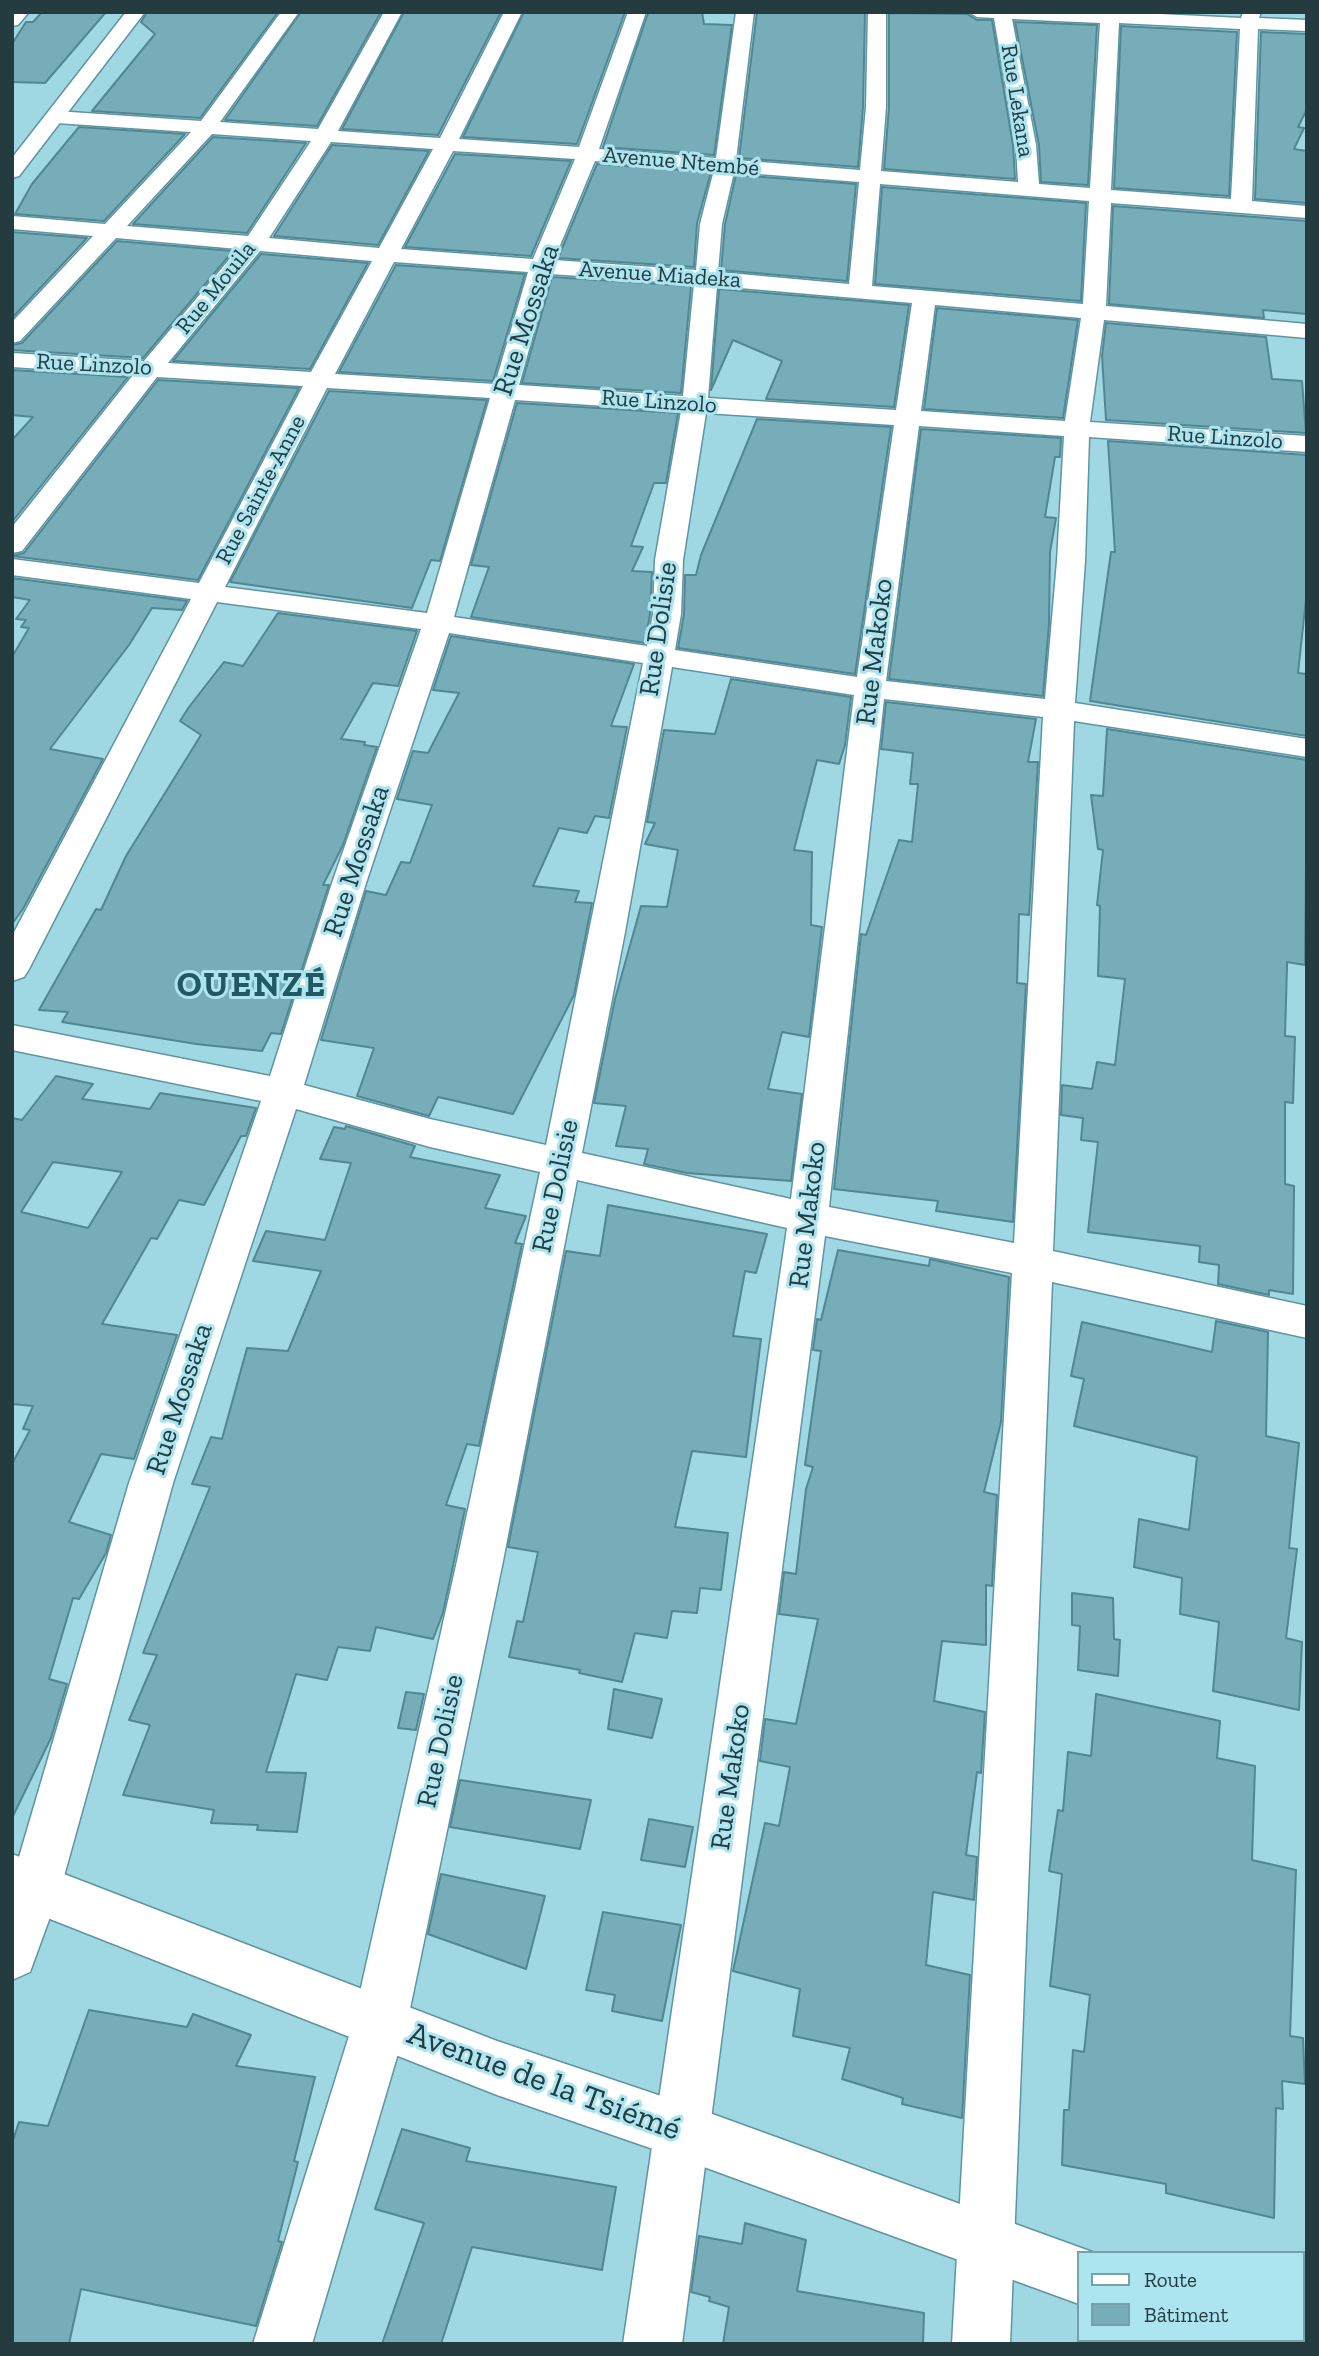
<!DOCTYPE html>
<html>
<head>
<meta charset="utf-8">
<style>
  body { margin:0 }
  #map { position:relative; width:1319px; height:2356px; overflow:hidden; background:#9fd7e3; font-family:"Zilla Slab",serif }
  canvas { display:block }
  .frame { position:absolute; inset:0; border:14px solid #243b40; pointer-events:none }
  .legend { position:absolute; left:1077px; top:2251px; width:228px; height:91px; box-sizing:border-box; background:#ace4f0; border:2px solid #76a0aa; margin:0; padding:9px 12px; list-style:none; font-size:21px; color:#243b40 }
  .legend li { display:flex; align-items:center; gap:14px; height:35px }
  .legend b { width:35px; border:2px solid #76a0aa }
</style>
</head>
<body>
<div id="map">
<canvas width="1319" height="2356"></canvas>
<div class="frame"></div>
<ul class="legend">
<li><b style="height:9px;background:#fff"></b>Route</li>
<li><b style="height:19px;background:#77adb8"></b>Bâtiment</li>
</ul>
</div>
<script>
const ctx = document.querySelector('canvas').getContext('2d');
ctx.lineJoin = 'round';
function fillPath(path, color) { ctx.fillStyle = color; ctx.fill(path, 'evenodd'); }
const shape = rows => new Path2D(rows.map(r => 'M' + r).join(''));
function strokePath(path, color, width, dash) { ctx.strokeStyle = color; ctx.lineWidth = width; ctx.lineCap = dash ? 'butt' : 'round'; ctx.setLineDash(dash || []); ctx.stroke(path); }
function drawText(font, color, halo, rows, align = 'center') {
  ctx.font = font + ' "Zilla Slab",serif'; ctx.lineWidth = 6; ctx.setLineDash([]); ctx.textBaseline = 'middle'; ctx.strokeStyle = halo; ctx.fillStyle = color; for (const [text, x, y, turn = 0] of rows) {
    ctx.save(); ctx.translate(x, y); ctx.rotate((+turn || 0) * Math.PI / 180); ctx.textAlign = isNaN(turn) ? turn : align; if (halo) ctx.strokeText(text, 0, 0); ctx.fillText(text, 0, 0); ctx.restore();
  }
}
const building = shape([
  [42,12,106,12,45,83,12,82,12,44,26,22,33,22,42,12],
  [147,12,278,12,200,118,92,111,155,34,141,22,147,12],
  [301,12,381,12,317,126,225,120,301,12],
  [404,12,501,12,438,135,342,129,404,12],
  [524,12,625,12,577,144,463,137,524,12],
  [702,12,704,24,732,25,714,155,603,147,648,13,702,12],
  [757,12,865,12,863,107,858,167,739,158,757,12],
  [889,13,967,14,977,20,992,20,1013,145,1015,179,884,169,889,107,889,13],
  [1015,22,1097,25,1088,185,1041,182,1039,145,1015,22],
  [1121,26,1237,32,1229,196,1114,188,1121,26],
  [1261,32,1307,34,1307,109,1298,127,1304,128,1294,149,1307,151,1307,203,1255,199,1261,32],
  [79,127,185,134,104,221,15,214,32,184,79,127],
  [213,137,306,143,247,233,133,224,213,137],
  [332,145,429,151,378,245,274,236,332,145],
  [455,154,571,161,531,256,405,247,455,154],
  [597,164,711,172,697,223,694,267,558,258,597,164],
  [736,175,856,184,847,281,721,270,725,224,736,175],
  [882,187,1086,203,1081,301,875,284,882,187],
  [1113,206,1307,221,1307,314,1263,310,1264,318,1109,304,1113,206],
  [12,232,87,238,12,318,12,232],
  [117,241,233,251,143,358,12,350,12,345,22,343,117,241],
  [261,254,368,263,310,369,173,361,261,254],
  [396,265,525,274,493,381,339,372,396,265],
  [552,277,691,286,681,393,522,383,552,277],
  [719,289,909,305,894,407,766,399,782,361,733,340,711,390,719,289],
  [937,308,1078,320,1063,418,924,409,937,308],
  [1106,323,1266,337,1272,379,1302,381,1306,433,1106,420,1102,356,1106,323],
  [12,370,128,377,12,522,12,440,33,417,12,415,12,370],
  [158,380,299,388,198,580,12,556,24,553,158,380],
  [329,391,487,400,440,561,431,560,412,608,230,582,329,391],
  [517,403,678,413,666,483,654,483,631,546,643,547,632,571,652,572,650,614,645,643,471,617,489,567,471,565,517,403],
  [757,419,891,427,855,674,678,648,684,614,685,575,696,575,701,555,757,419],
  [921,429,1061,438,1060,457,1055,457,1045,517,1056,518,1050,552,1049,624,1043,696,889,679,921,429],
  [1108,441,1307,455,1307,590,1298,673,1307,674,1307,736,1090,701,1111,552,1115,552,1108,441],
  [12,578,187,601,182,610,152,608,129,645,50,749,103,759,23,909,12,924,12,657,29,628,21,627,26,620,16,619,30,600,12,597,12,578],
  [278,613,417,631,398,686,373,683,341,739,365,742,364,745,377,747,343,845,323,885,329,885,281,1034,271,1033,262,1051,196,1044,62,1022,68,1012,39,1010,96,909,101,910,126,856,201,735,180,721,189,707,224,662,243,666,278,613],
  [451,636,634,664,611,726,627,727,609,818,595,816,587,833,559,828,533,886,579,891,575,902,592,903,574,995,513,1114,438,1097,429,1116,357,1096,374,1048,321,1040,366,891,386,895,401,862,410,863,432,805,397,799,413,751,428,753,459,693,433,690,451,636],
  [731,679,851,697,845,745,839,764,817,760,794,850,812,852,811,925,822,927,809,1037,782,1032,768,1089,802,1094,791,1181,687,1173,644,1164,648,1149,616,1146,626,1106,594,1103,615,999,641,906,667,907,678,850,645,844,655,823,647,822,664,730,715,734,731,679],
  [886,702,1036,719,1028,762,1038,762,1029,915,1019,914,1017,983,1026,984,1013,1222,936,1211,938,1201,834,1189,861,934,866,935,899,840,912,842,918,784,910,784,913,753,881,749,886,702],
  [1107,729,1307,760,1305,965,1287,962,1287,966,1285,1036,1295,1037,1293,1103,1285,1102,1285,1184,1294,1186,1293,1294,1269,1290,1269,1295,1218,1284,1219,1265,1199,1262,1200,1246,1088,1232,1098,1142,1081,1140,1083,1118,1061,1115,1062,1085,1092,1089,1097,1062,1115,1065,1125,979,1098,976,1100,906,1097,905,1103,850,1098,849,1091,795,1103,796,1107,729],
  [56,1076,93,1084,82,1099,150,1109,160,1093,256,1108,246,1136,241,1136,204,1205,179,1200,157,1239,151,1238,102,1324,177,1335,134,1459,101,1454,69,1522,111,1535,106,1553,79,1599,73,1598,49,1679,67,1684,51,1738,12,1818,12,1464,30,1430,23,1429,33,1406,12,1404,12,1118,22,1120,56,1076],
  [53,1162,122,1172,88,1228,21,1212,53,1162],
  [346,1126,415,1146,410,1157,500,1175,485,1208,526,1216,515,1243,522,1244,479,1446,467,1444,446,1505,465,1509,443,1613,433,1639,376,1627,370,1651,338,1647,327,1680,296,1674,266,1772,306,1773,297,1832,257,1830,258,1825,211,1823,214,1810,123,1795,150,1725,129,1720,157,1655,143,1653,210,1487,192,1484,211,1437,222,1439,247,1348,288,1351,321,1271,253,1261,266,1231,325,1240,351,1163,320,1159,334,1127,345,1129,346,1126],
  [608,1205,767,1234,756,1273,745,1271,733,1336,761,1339,746,1457,692,1451,675,1527,728,1533,721,1590,700,1588,697,1613,672,1611,667,1638,635,1633,622,1682,579,1673,580,1670,509,1657,517,1621,523,1622,538,1552,508,1547,566,1251,600,1256,608,1205],
  [838,1250,929,1266,930,1259,1009,1277,1001,1422,984,1492,997,1495,992,1586,986,1585,986,1645,942,1641,934,1701,985,1712,981,1773,977,1772,966,1855,977,1857,974,1900,933,1892,926,1965,970,1975,962,2118,902,2104,903,2098,842,2079,850,2048,793,2036,800,1989,733,1971,765,1823,779,1826,790,1767,760,1761,765,1719,796,1724,818,1619,779,1614,784,1572,796,1574,806,1489,813,1467,805,1465,821,1351,813,1350,817,1319,821,1320,838,1250],
  [1216,1321,1268,1332,1266,1436,1299,1443,1289,1548,1297,1549,1286,1638,1302,1642,1299,1710,1213,1691,1219,1622,1180,1614,1182,1578,1134,1567,1139,1519,1189,1530,1197,1457,1074,1426,1084,1379,1071,1376,1082,1322,1212,1352,1216,1321],
  [1072,1593,1113,1598,1114,1639,1120,1640,1118,1676,1078,1670,1080,1626,1072,1625,1072,1593],
  [614,1689,662,1699,652,1738,608,1729,614,1689],
  [406,1692,424,1694,416,1730,398,1728,406,1692],
  [1096,1694,1220,1721,1217,1758,1255,1766,1252,1860,1296,1870,1290,2036,1303,2038,1305,2084,1282,2081,1283,2109,1276,2108,1274,2218,1166,2193,1166,2184,1062,2165,1064,2110,1069,2110,1073,2050,1084,2052,1090,1995,1050,1986,1062,1874,1049,1871,1058,1810,1063,1811,1068,1752,1091,1756,1096,1694],
  [460,1780,591,1800,580,1849,450,1827,460,1780],
  [649,1819,693,1827,685,1867,641,1860,649,1819],
  [441,1874,545,1896,526,1969,428,1934,441,1874],
  [603,1912,681,1925,662,2021,612,2011,615,1995,586,1990,603,1912],
  [89,2010,187,2027,193,2014,251,2035,236,2066,315,2077,294,2161,298,2162,278,2241,282,2242,256,2326,81,2289,69,2344,12,2344,12,2143,19,2122,48,2126,89,2010],
  [402,2129,470,2148,466,2161,616,2187,602,2270,472,2247,441,2344,382,2344,424,2223,375,2209,402,2129],
  [745,2223,806,2240,797,2291,924,2313,923,2344,723,2344,729,2307,709,2301,710,2297,691,2292,699,2236,742,2244,745,2223]
]);
const minor = shape([
  [12,12,29,12,18,25,12,26,12,12],
  [281,12,299,12,220,122,318,129,384,12,402,12,338,131,440,138,504,12,522,12,459,139,579,147,628,12,646,12,599,149,716,158,736,12,754,12,736,160,860,170,866,107,868,12,886,12,886,107,881,171,1018,182,1016,145,994,18,977,17,968,12,1119,12,1241,18,1243,12,1261,12,1259,18,1307,20,1307,31,1258,29,1252,201,1307,206,1307,218,1111,203,1106,306,1307,324,1307,338,1104,320,1090,422,1307,436,1307,452,1089,437,1085,561,1075,703,1307,739,1307,757,1074,721,1053,1251,1307,1306,1307,1338,1052,1282,1010,2344,952,2344,1012,1273,825,1236,682,2344,623,2344,787,1228,577,1180,503,1561,407,2023,312,2344,253,2344,353,2023,457,1561,540,1172,430,1147,296,1109,173,1483,61,1887,30,1972,12,1980,12,1881,129,1483,261,1101,12,1050,12,1025,270,1076,332,883,421,629,217,602,29,969,24,977,12,981,12,936,191,599,12,575,12,559,199,583,303,386,157,377,22,551,12,553,12,527,133,375,12,367,12,353,144,361,238,249,116,238,20,341,12,343,12,322,93,236,12,229,12,216,105,224,191,132,56,123,49,121,46,117,49,113,56,111,201,121,281,12],
  [1012,19,1100,23,1090,188,1039,184,1036,145,1012,19],
  [1119,23,1240,29,1231,199,1111,190,1119,23],
  [212,134,311,141,248,236,127,226,212,134],
  [331,142,433,149,379,248,269,238,331,142],
  [453,151,575,159,533,259,401,249,453,151],
  [595,161,714,170,700,224,696,270,554,260,595,161],
  [734,172,859,182,849,284,718,272,722,224,734,172],
  [880,184,1089,201,1083,304,872,286,880,184],
  [260,251,372,261,311,372,168,363,260,251],
  [394,262,528,272,495,384,335,374,394,262],
  [550,274,694,284,683,396,519,385,550,274],
  [717,286,912,303,896,410,708,398,717,286],
  [935,305,1081,318,1065,421,921,411,935,305],
  [327,388,490,398,427,613,225,587,327,388],
  [515,400,681,411,655,560,653,614,647,646,454,617,515,400],
  [706,413,894,425,857,677,675,650,681,614,683,560,706,413],
  [919,426,1064,436,1057,561,1045,699,886,681,919,426],
  [449,633,643,663,546,1145,430,1119,304,1085,366,883,449,633],
  [672,667,854,695,791,1199,582,1153,625,932,672,667],
  [884,699,1043,717,1014,1243,829,1207,884,699]
]);
const major = shape([
  [126,12,145,12,19,176,12,178,12,158,126,12],
  [12,1854,497,2041,682,2103,1095,2253,1079,2253,1079,2304,682,2159,497,2095,12,1904,12,1854],
  [1228,2340,1294,2340,1295,2344,1229,2344,1228,2340]
]);
const farStreetnames = [
  ["Rue Lekana",1017,101,81],
  ["Avenue Ntembé",681,162,5],
  ["Avenue Miadeka",660,275,4],
  ["Rue Mouila",216,288,-51],
  ["Rue Linzolo",94,365,3],
  ["Rue Linzolo",659,402,4],
  ["Rue Linzolo",1225,438,4],
  ["Rue Sainte-Anne",261,490,-62]
];
const streetNames = [
  ["Rue Mossaka",527,320,-72],
  ["Rue Dolisie",659,629,-82],
  ["Rue Makoko",875,652,-83],
  ["Rue Mossaka",357,861,-72],
  ["Rue Dolisie",556,1186,-78],
  ["Rue Makoko",808,1215,-83],
  ["Rue Mossaka",180,1399,-72],
  ["Rue Dolisie",441,1741,-78],
  ["Rue Makoko",731,1777,-82]
];
const nearStreetnames = [
  ["Avenue de la Tsiémé",544,2082,20]
];
const districtNames = [
  ["OUENZÉ",252,986]
];
fillPath(building, '#77adb8');
strokePath(building, '#518792', 2);
strokePath(minor, '#5f95a0', 3);
strokePath(major, '#5f95a0', 3);
fillPath(minor, '#fff');
fillPath(major, '#fff');
drawText('23px', '#243b40', '#ace4f0', farStreetnames);
drawText('28px', '#243b40', '#ace4f0', streetNames);
drawText('33px', '#243b40', '#ace4f0', nearStreetnames);
ctx.letterSpacing = '2px';
drawText('bold 35px', '#215862', '#ace4f0', districtNames);
ctx.letterSpacing = '0px';
</script>
</body>
</html>
